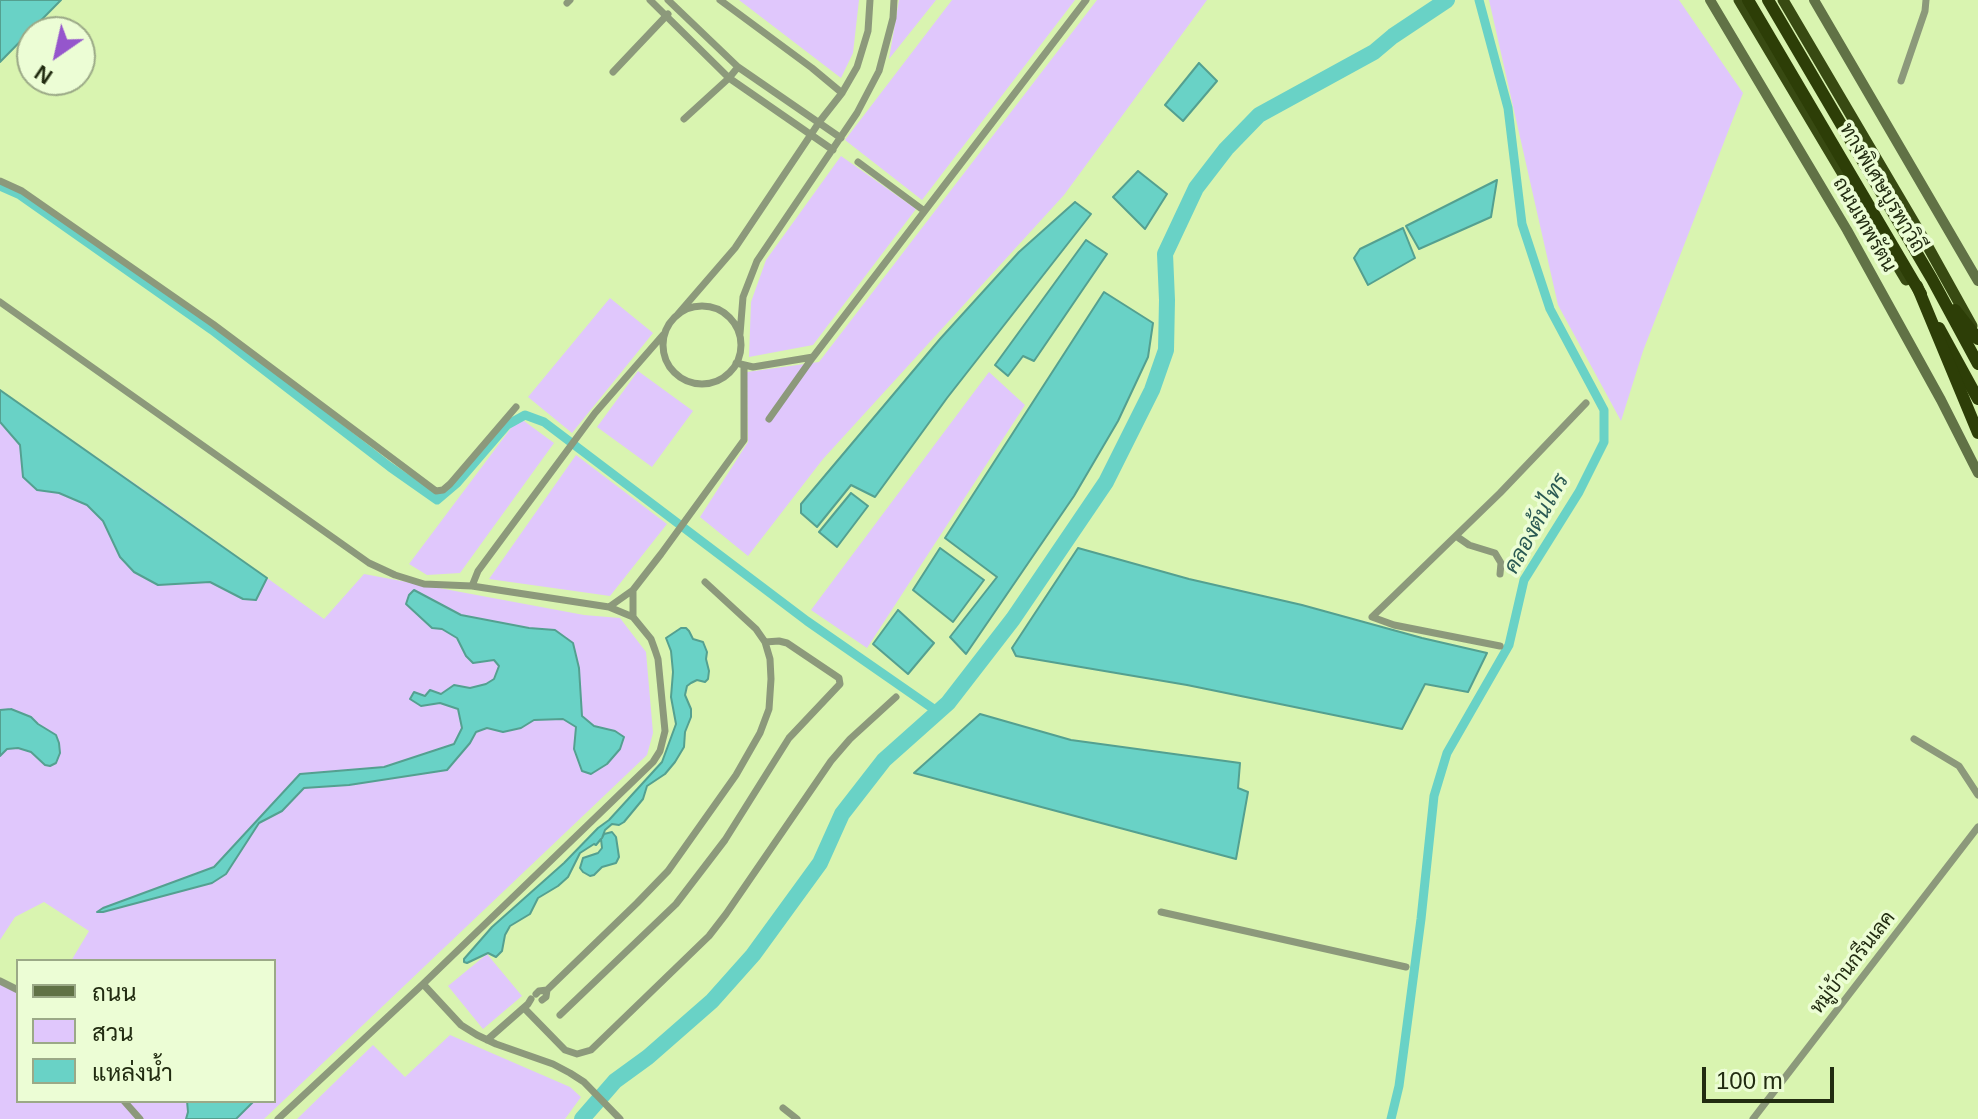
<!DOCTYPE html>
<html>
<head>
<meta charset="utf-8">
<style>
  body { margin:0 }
  #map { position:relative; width:1978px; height:1119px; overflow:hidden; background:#d9f4b0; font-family:Arial,Sarabun,sans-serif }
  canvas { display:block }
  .legend { position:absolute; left:16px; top:959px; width:260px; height:144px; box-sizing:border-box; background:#ecfdd5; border:2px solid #9ba987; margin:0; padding:10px 14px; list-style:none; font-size:24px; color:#222c11 }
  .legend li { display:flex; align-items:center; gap:16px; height:40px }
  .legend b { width:40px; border:2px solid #9ba987 }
  .north { position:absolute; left:16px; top:16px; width:80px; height:80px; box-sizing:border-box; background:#ecfdd5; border:2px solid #9ba987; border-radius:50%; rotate:214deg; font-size:22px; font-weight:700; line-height:32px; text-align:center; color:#222c11 }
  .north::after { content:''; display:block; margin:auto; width:28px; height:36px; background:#9556cc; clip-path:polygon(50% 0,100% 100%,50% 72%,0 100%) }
  .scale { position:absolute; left:1702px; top:1067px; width:132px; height:36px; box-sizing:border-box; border:4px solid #222c11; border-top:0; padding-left:10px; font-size:24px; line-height:28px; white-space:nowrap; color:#222c11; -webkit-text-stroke:6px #ecfdd5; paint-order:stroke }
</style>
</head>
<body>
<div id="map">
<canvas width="1978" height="1119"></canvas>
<ul class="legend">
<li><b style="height:10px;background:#617246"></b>ถนน</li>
<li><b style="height:22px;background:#e0c7fc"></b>สวน</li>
<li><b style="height:22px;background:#69d2c6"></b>แหล่งน้ำ</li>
</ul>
<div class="north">N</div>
<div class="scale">100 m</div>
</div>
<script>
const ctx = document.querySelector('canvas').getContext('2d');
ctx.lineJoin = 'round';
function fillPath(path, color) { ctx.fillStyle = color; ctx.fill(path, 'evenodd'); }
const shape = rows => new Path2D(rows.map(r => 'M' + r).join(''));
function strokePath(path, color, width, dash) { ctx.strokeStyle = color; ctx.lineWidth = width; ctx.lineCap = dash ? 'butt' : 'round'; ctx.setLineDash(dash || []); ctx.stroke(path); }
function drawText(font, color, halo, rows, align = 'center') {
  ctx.font = font + ' Arial,Sarabun,sans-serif'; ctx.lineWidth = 7; ctx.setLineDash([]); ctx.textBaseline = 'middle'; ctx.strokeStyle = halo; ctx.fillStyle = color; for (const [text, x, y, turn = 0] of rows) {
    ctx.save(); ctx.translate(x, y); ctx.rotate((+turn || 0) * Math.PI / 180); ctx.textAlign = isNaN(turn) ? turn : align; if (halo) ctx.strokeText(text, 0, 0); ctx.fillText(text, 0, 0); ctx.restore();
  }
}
const green = shape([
  [739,0,859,0,853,53,841,78],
  [899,0,936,0,889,59],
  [952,0,1075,0,922,200,845,140],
  [1097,0,1207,0,1064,195,823,459,748,556,700,517,748,442,747,372,819,362],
  [1489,0,1679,0,1743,93,1643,351,1621,421,1558,305],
  [841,156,916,209,813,345,749,357,751,302,766,260],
  [610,298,653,333,572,433,528,397],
  [638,371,693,411,652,467,597,427],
  [989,372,1025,405,867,648,811,610],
  [0,390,167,506,324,619,364,574,584,615,620,618,646,652,653,733,647,755,264,1119,0,1119,0,978,18,990,18,1101,274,1101,274,961,71,961,89,931,44,902,15,917,0,940],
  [524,421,554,443,460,573,427,575,409,564,514,424],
  [576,455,667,524,610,596,489,579],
  [487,954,522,996,483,1029,448,986],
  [450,1035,570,1087,581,1097,565,1119,297,1119,373,1045,405,1077]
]);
const water = shape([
  [0,0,61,0,0,62,0,0],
  [1199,63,1217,81,1183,121,1165,105,1199,63],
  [1138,171,1167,194,1145,229,1113,197,1138,171],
  [1497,180,1491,217,1419,249,1406,226,1497,180],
  [1075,202,1091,214,947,398,875,497,851,485,817,527,801,513,801,504,940,339,1019,252,1075,202],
  [1403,228,1415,258,1368,285,1354,258,1360,249,1403,228],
  [1086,240,1107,254,1034,361,1023,356,1008,376,995,365,1086,240],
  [1104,292,1153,323,1148,357,1118,421,1074,496,966,654,950,637,997,577,945,538,1104,292],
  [0,390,267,578,256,600,243,599,210,582,158,585,134,572,120,557,103,521,87,505,59,493,37,490,23,477,20,445,0,422,0,390],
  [851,493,868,506,837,547,819,532,851,493],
  [940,548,984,580,953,622,913,590,940,548],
  [1078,548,1189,579,1302,605,1422,638,1487,653,1468,692,1425,684,1402,729,1187,685,1016,656,1012,648,1078,548],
  [414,590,461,615,529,628,555,630,573,643,579,668,582,716,594,726,615,731,624,737,620,749,607,764,591,774,582,771,574,749,576,727,563,719,534,720,521,728,503,732,487,728,476,732,470,743,447,770,349,785,304,788,282,811,259,823,226,874,212,883,103,912,97,912,103,908,214,867,300,774,384,767,454,744,462,728,458,709,440,703,421,706,410,699,414,692,425,696,430,690,441,694,454,685,470,688,486,684,494,679,499,666,494,660,473,663,466,656,457,638,442,629,432,628,406,604,409,595,414,590],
  [898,610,934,643,908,674,873,644,898,610],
  [681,628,686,628,689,631,693,639,703,642,707,652,706,659,709,671,708,679,705,682,697,680,691,683,687,686,685,695,691,709,691,717,685,732,684,747,675,762,665,774,647,786,643,799,624,822,619,825,612,824,605,830,602,838,604,834,612,832,616,837,619,857,616,863,602,867,594,875,590,876,583,872,580,868,583,858,598,853,602,848,601,839,596,845,594,844,580,853,568,877,558,886,538,898,530,914,510,926,505,935,502,951,496,957,488,953,467,963,464,962,464,959,492,927,564,863,598,828,609,820,662,762,676,724,671,697,673,672,671,651,666,638,681,628],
  [11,709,31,717,38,724,56,735,59,743,60,753,56,763,50,766,45,765,31,752,18,748,7,749,0,756,0,710,11,709],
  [980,714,1071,740,1240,763,1238,788,1248,792,1236,859,914,773,980,714],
  [187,1101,254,1101,236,1119,186,1119,188,1112,187,1101]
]);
const canal = shape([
  [0,186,20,195,212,330,390,467,437,500,457,483,507,425,525,415,544,422,807,621,938,712],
  [1391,1119,1399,1086,1421,919,1434,796,1447,753,1509,645,1524,580,1579,492,1604,442,1604,410,1550,309,1522,224,1508,108,1479,0]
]);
const river = shape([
  [582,1119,615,1081,648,1057,712,1001,753,955,820,863,842,814,884,760,948,703,1013,619,1106,482,1152,390,1166,350,1167,300,1165,254,1196,188,1226,149,1259,115,1374,52,1393,36,1447,0]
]);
const minor = shape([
  [650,0,729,78,833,150],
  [668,0,738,67,841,138],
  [720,0,812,68,842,93],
  [567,3,570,0],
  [613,72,668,14],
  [1901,81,1925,11,1926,0],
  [684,119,729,78,738,67],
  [858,162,923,210],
  [0,181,22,191,213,324,436,491,443,490,450,484,516,407],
  [0,302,369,563,395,575,424,584,472,586,609,607,633,617,651,639,655,650,658,659,665,731,660,751,653,762,423,984,278,1119],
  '663 345a39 39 0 1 1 78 0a39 39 0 1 1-78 0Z',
  [678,314,735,248,820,121,842,93,857,67,868,31,870,0],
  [740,334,743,297,757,261,857,113,879,71,893,18,894,0],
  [736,363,753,367,813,357,1086,0],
  [769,419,813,357],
  [1456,536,1469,545,1495,553,1501,563,1500,574],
  [472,586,478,571,595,413,663,335],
  [633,590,633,617],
  [609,607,633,590,661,554,744,440,744,366],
  [1500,646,1394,625,1372,617,1500,493,1586,403],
  [1914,739,1959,766,1978,795],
  [1161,912,1406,967],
  [0,981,18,990],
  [423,984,461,1025,477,1035,496,1044,553,1064,570,1073,584,1082,620,1119],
  [536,994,539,991,547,990],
  [542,1000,546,997,547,990,637,903,668,871,736,775,760,733,769,709,771,679,770,659,765,642,756,629,705,582],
  [524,1008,565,1050,577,1054,591,1050,709,936,726,914,831,761,850,739,896,697],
  [560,1015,676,904,725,840,789,738,840,684,839,678,787,643,779,641,765,642],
  [487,1040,528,1004,531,999],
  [124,1101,140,1119],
  [783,1108,797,1119],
  [1753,1119,1978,827]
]);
const secondary = shape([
  [1710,0,1847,230,1941,400,1978,473],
  [1814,0,1978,281]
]);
const trunk = shape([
  [1739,0,1906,280],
  [1783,0,1922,236,1972,326]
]);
const motorway = shape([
  [1748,0,1921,294],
  [1768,0,1932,279,1978,364],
  [1955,310,1978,339],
  [1939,328,1978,399]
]);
const motorwayBridge = shape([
  [1917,286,1978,433]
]);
const streetNames = [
  ["ทางพิเศษบูรพาวิถี",1882,188,59],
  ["ถนนเทพรัตน",1864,225,60],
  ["หมู่บ้านกรีนเลค",1853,963,-52]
];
const waterNames = [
  ["คลองต้นไทร",1537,524,-61]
];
fillPath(green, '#e0c7fc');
fillPath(water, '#69d2c6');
strokePath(water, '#54a090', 2);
strokePath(canal, '#69d2c6', 9);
strokePath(river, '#69d2c6', 16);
strokePath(minor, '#8c997b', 7);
strokePath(secondary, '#617246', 10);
strokePath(trunk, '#384a12', 11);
strokePath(motorway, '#2d3e07', 12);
strokePath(motorwayBridge, '#2d3e07', 12);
drawText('20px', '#222c11', '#ecfdd5', streetNames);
drawText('italic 22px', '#2a5953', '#ecfdd5', waterNames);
</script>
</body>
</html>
